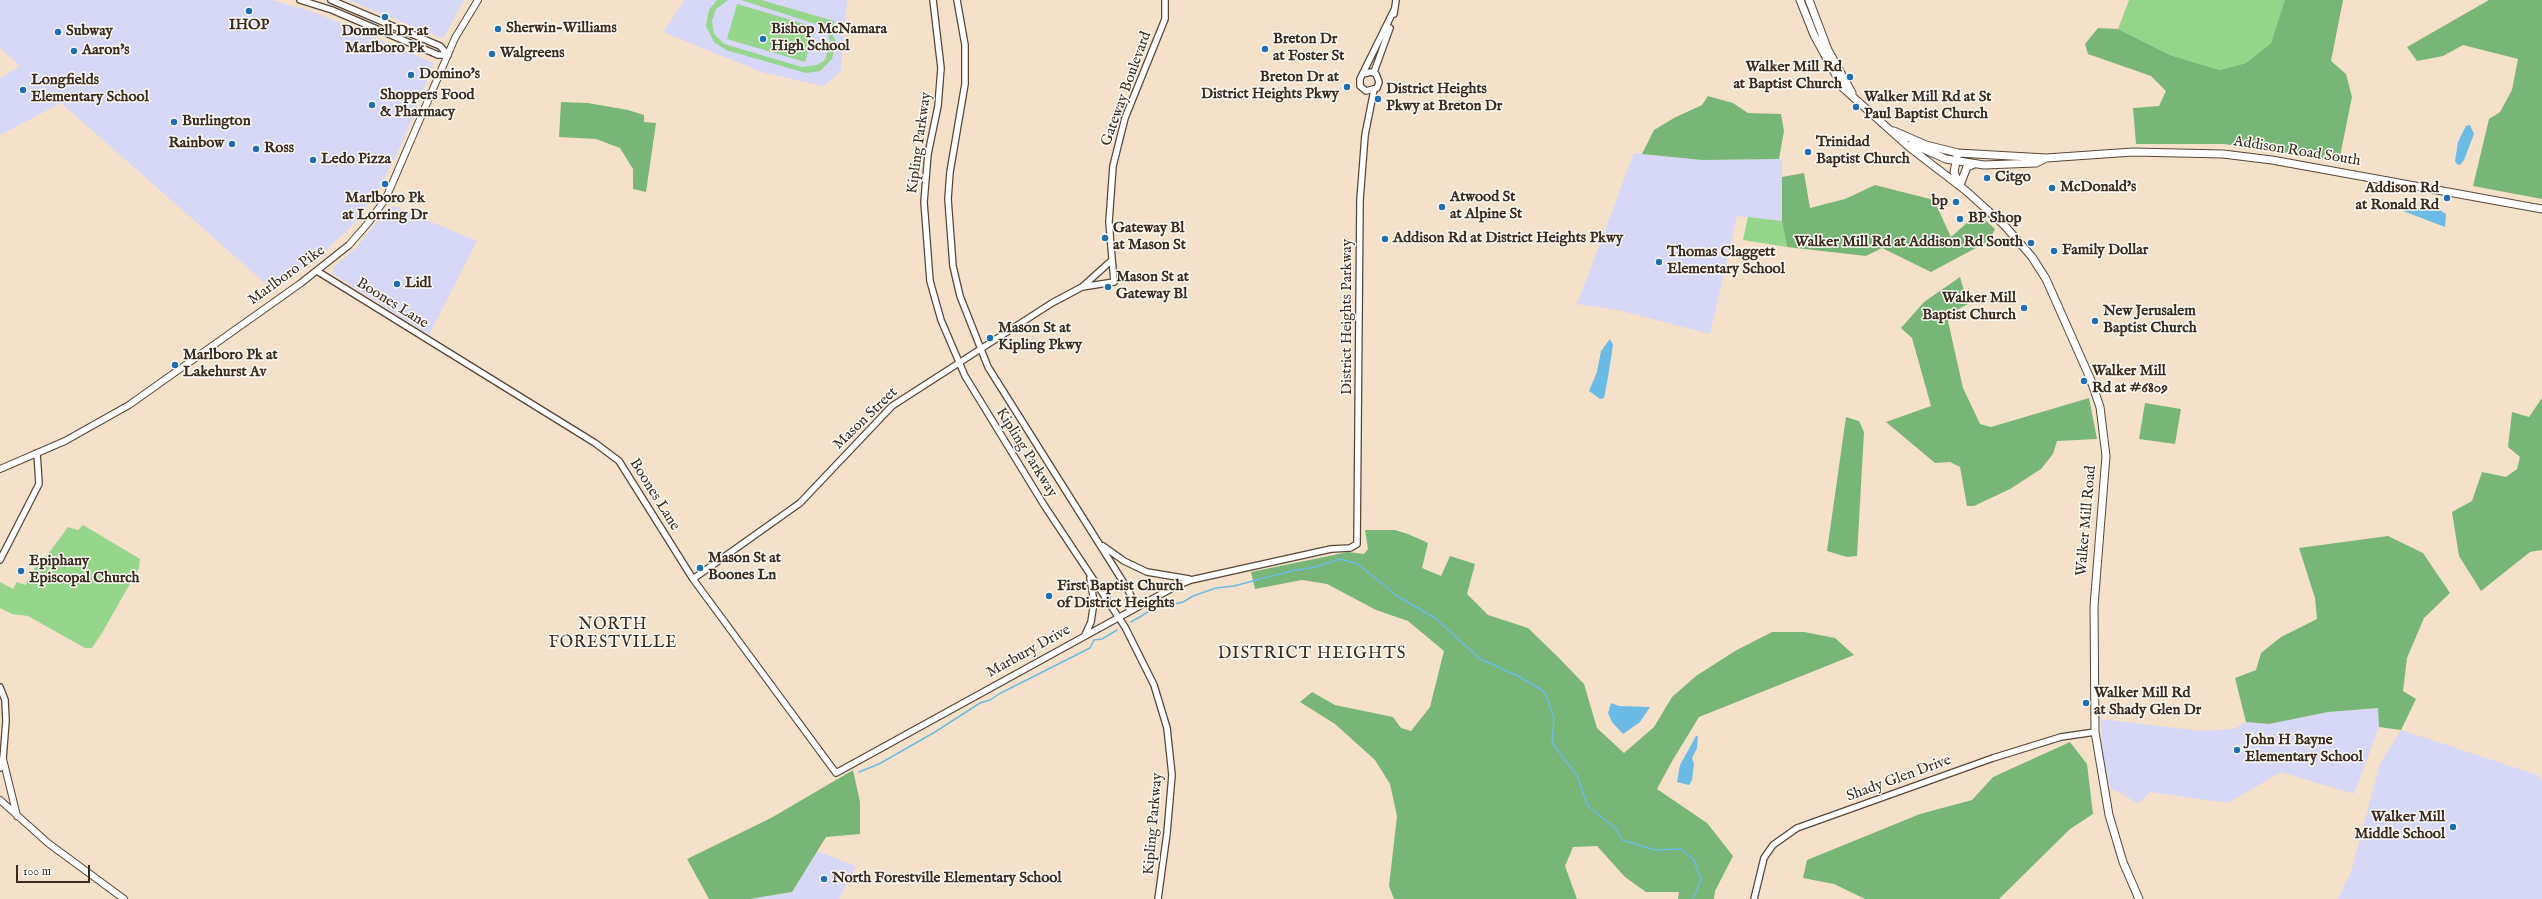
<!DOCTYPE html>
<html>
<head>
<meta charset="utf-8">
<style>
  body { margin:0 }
  #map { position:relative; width:2542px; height:899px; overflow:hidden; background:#f5e1c9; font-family:"IM FELL English",serif }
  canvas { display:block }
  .scale { position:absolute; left:16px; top:865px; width:74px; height:18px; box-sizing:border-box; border:2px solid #3b2a1e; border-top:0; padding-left:5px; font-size:12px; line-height:14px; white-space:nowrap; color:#3b2a1e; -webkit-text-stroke:3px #fdfcf7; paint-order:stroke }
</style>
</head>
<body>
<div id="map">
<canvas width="2542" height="899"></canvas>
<div class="scale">100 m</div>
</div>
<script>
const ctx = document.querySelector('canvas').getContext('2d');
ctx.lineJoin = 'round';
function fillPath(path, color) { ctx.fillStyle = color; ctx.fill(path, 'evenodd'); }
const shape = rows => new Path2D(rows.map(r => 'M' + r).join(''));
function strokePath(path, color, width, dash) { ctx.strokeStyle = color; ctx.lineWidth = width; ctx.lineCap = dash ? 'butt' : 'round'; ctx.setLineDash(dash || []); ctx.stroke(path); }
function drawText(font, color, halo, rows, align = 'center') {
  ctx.font = font + ' "IM FELL English",serif'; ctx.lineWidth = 3; ctx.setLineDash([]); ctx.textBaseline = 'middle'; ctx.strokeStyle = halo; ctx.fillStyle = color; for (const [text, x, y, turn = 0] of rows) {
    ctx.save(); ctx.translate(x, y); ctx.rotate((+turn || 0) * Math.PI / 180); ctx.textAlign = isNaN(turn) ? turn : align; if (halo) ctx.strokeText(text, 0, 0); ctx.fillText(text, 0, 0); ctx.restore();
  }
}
const built = shape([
  [0,0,272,0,314,12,434,63,401,145,380,187,354,224,321,255,274,291,61,103,0,135,0,78,20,66,0,48],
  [348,0,464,0,444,37,441,38],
  [685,0,847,0,841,71,824,86,764,73,663,32],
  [1634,153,1702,160,1782,159,1782,221,1737,216,1710,334,1618,310,1577,304],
  [393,206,477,241,429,335,333,274,334,267,356,248,387,209],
  [2378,708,2379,727,2354,794,2281,772,2228,803,2150,792,2138,804,2119,792,2110,789,2103,760,2101,719,2201,731,2234,729,2246,722,2269,724,2328,712],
  [2401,730,2538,775,2542,781,2542,899,2338,899,2351,872,2380,764],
  [817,851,856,866,839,899,749,899,792,892]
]);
const green = shape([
  [717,0,728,0,716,9,712,21,714,34,724,44,802,67,817,65,825,60,830,42,828,33,822,26,741,0,761,0,834,21,835,27,829,26,836,42,832,59,820,71,806,73,726,50,714,42,706,26,709,10],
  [2129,0,2285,0,2286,2,2271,43,2246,63,2220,70,2170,55,2118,29],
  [737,4,815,27,805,62,727,39],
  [1748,217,1782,221,1787,247,1743,240],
  [83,525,140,559,139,568,102,633,92,648,85,648,28,616,12,614,0,608,0,582,13,589,17,582,25,585,37,564,48,554,68,527,78,530]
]);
const forest = shape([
  [2285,0,2343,0,2331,61,2346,74,2352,97,2339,161,2224,144,2136,144,2133,108,2159,106,2166,91,2151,76,2088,54,2085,44,2098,28,2118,29,2170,55,2220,70,2246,63,2271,43],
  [2489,0,2542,0,2542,199,2473,186,2489,119,2500,112,2512,90,2518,59,2463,45,2443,56,2417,61,2407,47],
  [1708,96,1733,103,1748,113,1781,114,1784,131,1779,159,1702,160,1642,154,1654,130,1674,118,1702,105],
  [561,102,588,103,628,110,644,115,644,122,656,123,646,192,633,189,633,169,620,148,596,139,559,137],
  [1804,173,1810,208,1845,199,1875,185,1934,200,1951,237,1978,213,1995,229,1989,241,1931,272,1882,248,1866,256,1787,247,1782,221,1782,177],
  [1960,277,1968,304,1953,312,1948,321,1963,388,1980,424,1991,427,2089,398,2097,439,2057,441,2053,454,2041,469,2010,489,1974,506,1967,506,1960,467,1950,462,1935,463,1886,422,1931,406,1912,338,1901,328,1924,302],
  [2542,398,2542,550,2530,552,2481,591,2459,556,2452,512,2472,501,2482,472,2506,477,2517,469,2520,457,2508,447,2512,412,2529,417],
  [2145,403,2181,409,2175,444,2139,439],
  [1846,417,1859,421,1864,432,1857,556,1847,557,1827,551],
  [1365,530,1395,530,1408,534,1428,543,1422,568,1441,576,1450,556,1475,564,1467,594,1488,615,1528,628,1558,657,1584,684,1597,728,1624,753,1654,727,1672,697,1696,676,1735,651,1772,632,1804,632,1835,638,1854,655,1699,717,1671,763,1657,789,1707,823,1733,856,1715,891,1714,899,1678,899,1679,892,1646,892,1625,877,1597,846,1573,847,1565,866,1577,899,1394,899,1389,886,1397,816,1390,784,1375,760,1335,724,1300,702,1312,692,1335,705,1393,717,1401,728,1411,731,1430,707,1444,651,1408,621,1376,610,1327,584,1302,580,1255,589,1251,572,1348,552,1364,554,1368,549],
  [2388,536,2423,553,2450,593,2424,618,2407,658,2403,691,2416,699,2401,730,2379,727,2378,708,2328,712,2269,724,2246,722,2235,678,2256,670,2261,653,2281,637,2317,619,2315,598,2299,548],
  [2070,742,2087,764,2093,814,2070,829,1999,899,1865,899,1834,884,1803,878,1807,860,1920,814,1972,800,1993,777],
  [853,770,860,802,860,834,826,837,792,892,749,899,709,899,687,859,771,818]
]);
const water = shape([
  [2470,125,2474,134,2464,160,2460,165,2457,164,2455,161,2458,142,2466,126],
  [2401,203,2422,209,2440,210,2446,214,2445,227,2398,209,2396,204],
  [1610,339,1613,345,1608,377,1604,398,1600,399,1589,391,1597,372,1601,351],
  [1611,703,1619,706,1650,707,1640,722,1623,734,1612,722,1608,713],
  [1696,736,1698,736,1697,748,1692,758,1694,764,1692,780,1689,785,1677,782,1680,765]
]);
const stream = shape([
  [1131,622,1153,609,1183,602,1193,596,1216,588,1234,586,1291,571,1315,567,1340,559,1358,564,1397,596,1435,618,1480,659,1518,676,1545,692,1554,719,1552,743,1578,777,1587,805,1616,829,1622,840,1655,850,1681,849,1694,860,1701,880,1693,899],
  [859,772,879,764,935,732,980,703,990,700,999,694,1090,648,1094,640,1102,639,1117,630]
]);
const tertiary = shape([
  [300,0,332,10,438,55,448,55],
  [331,0,440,46,448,55],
  [933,0,941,68,938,106,928,154,924,202,930,281,941,320,965,376,1044,505,1125,627,1154,685,1167,728,1172,775,1167,833,1158,899],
  [957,0,965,45,965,84,950,172,948,199,953,266,960,296,988,367,1127,588,1131,596,1129,610],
  [1394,14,1396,0],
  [1374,72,1390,28],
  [1363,74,1371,72,1376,74,1379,82,1377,88,1366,91,1360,86,1360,79,1394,10],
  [317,271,595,443,619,461,693,579,836,773,1176,586,1191,580,1331,549,1350,548,1357,544,1360,200,1365,135,1374,90],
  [1082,287,1111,261],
  [1103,546,1124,561,1147,572,1189,579],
  [0,560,39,484,37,453],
  [693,579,800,503,892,406,1052,303,1082,287,1114,282,1109,222,1113,166,1125,118,1165,19,1165,0],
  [1085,635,1091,622,1094,602,1090,578],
  [0,687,5,700,6,721,3,759,0,768],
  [1754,899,1764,858,1773,845,1797,828,1993,758,2061,737,2095,732]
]);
const secondary = shape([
  [0,469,65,441,129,405,301,283,349,245,369,222,386,198,455,38,478,0],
  [3,759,17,816],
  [0,800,48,843,124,899]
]);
const primary = shape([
  [1800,0,1814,35,1843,88,1909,147,1965,190,2005,226,2032,257,2046,279,2090,378,2100,407,2106,456,2094,606,2095,732,2109,815,2123,862,2139,899],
  [1809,0,1828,50,1852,93],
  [1894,131,1926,145,1958,153,2046,158],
  [1912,144,1946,159,1984,165,2036,163,2046,158,2133,152,2223,154,2272,160,2542,209],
  [1957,157,1954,172,1959,184],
  [1960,185,1967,167,1974,164]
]);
const markers = [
  [249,11,4,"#1f6fb2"],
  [385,17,4,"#1f6fb2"],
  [498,29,4,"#1f6fb2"],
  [58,32,4,"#1f6fb2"],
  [763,39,4,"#1f6fb2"],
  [1265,49,4,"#1f6fb2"],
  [74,51,4,"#1f6fb2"],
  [492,54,4,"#1f6fb2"],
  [411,75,4,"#1f6fb2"],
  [1850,77,4,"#1f6fb2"],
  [1347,87,4,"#1f6fb2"],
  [23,90,4,"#1f6fb2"],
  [1378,99,4,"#1f6fb2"],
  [372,105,4,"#1f6fb2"],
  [1856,107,4,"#1f6fb2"],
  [174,122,4,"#1f6fb2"],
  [232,144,4,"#1f6fb2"],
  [256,149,4,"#1f6fb2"],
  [1808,152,4,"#1f6fb2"],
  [313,160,4,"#1f6fb2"],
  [1987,178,4,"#1f6fb2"],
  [385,184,4,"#1f6fb2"],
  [2052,188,4,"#1f6fb2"],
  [2447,198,4,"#1f6fb2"],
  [1956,202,4,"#1f6fb2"],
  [1442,207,4,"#1f6fb2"],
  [1960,219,4,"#1f6fb2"],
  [1105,238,4,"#1f6fb2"],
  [1385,239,4,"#1f6fb2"],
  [2031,243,4,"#1f6fb2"],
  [2054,251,4,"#1f6fb2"],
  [1659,262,4,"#1f6fb2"],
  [397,284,4,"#1f6fb2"],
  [1108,287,4,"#1f6fb2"],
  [2024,308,4,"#1f6fb2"],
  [2095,321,4,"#1f6fb2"],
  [990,338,4,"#1f6fb2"],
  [175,365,4,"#1f6fb2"],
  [2084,381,4,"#1f6fb2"],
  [700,568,4,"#1f6fb2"],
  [21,571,4,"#1f6fb2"],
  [1049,596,4,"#1f6fb2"],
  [2086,703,4,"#1f6fb2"],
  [2237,750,4,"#1f6fb2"],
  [2453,827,4,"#1f6fb2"],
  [824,879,4,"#1f6fb2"]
];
const poiNames = [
  ["IHOP",249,26,"center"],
  ["Sherwin-Williams",506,29],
  ["Bishop McNamara",771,30],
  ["High School",771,47],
  ["Subway",66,32],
  ["Donnell Dr at",385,32,"center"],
  ["Marlboro Pk",385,49,"center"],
  ["Breton Dr",1273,40],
  ["at Foster St",1273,57],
  ["Aaron's",82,51],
  ["Walgreens",500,54],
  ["Walker Mill Rd",1842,68,"right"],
  ["at Baptist Church",1842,85,"right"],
  ["Domino's",419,75],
  ["Breton Dr at",1339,78,"right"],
  ["District Heights Pkwy",1339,95,"right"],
  ["Longfields",31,81],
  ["Elementary School",31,98],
  ["District Heights",1386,90],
  ["Pkwy at Breton Dr",1386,107],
  ["Shoppers Food",380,96],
  ["& Pharmacy",380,113],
  ["Walker Mill Rd at St",1864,98],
  ["Paul Baptist Church",1864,115],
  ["Burlington",182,122],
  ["Trinidad",1816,143],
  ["Baptist Church",1816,160],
  ["Rainbow",224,144,"right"],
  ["Ross",264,149],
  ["Ledo Pizza",321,160],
  ["Citgo",1995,178],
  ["McDonald's",2060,188],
  ["Addison Rd",2439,189,"right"],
  ["at Ronald Rd",2439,206,"right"],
  ["Atwood St",1450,198],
  ["at Alpine St",1450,215],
  ["Marlboro Pk",385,199,"center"],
  ["at Lorring Dr",385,216,"center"],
  ["bp",1948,202,"right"],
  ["BP Shop",1968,219],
  ["Gateway Bl",1113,229],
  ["at Mason St",1113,246],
  ["Addison Rd at District Heights Pkwy",1393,239],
  ["Walker Mill Rd at Addison Rd South",2023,243,"right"],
  ["Family Dollar",2062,251],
  ["Thomas Claggett",1667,253],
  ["Elementary School",1667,270],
  ["Mason St at",1116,278],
  ["Gateway Bl",1116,295],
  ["Lidl",405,284],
  ["Walker Mill",2016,299,"right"],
  ["Baptist Church",2016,316,"right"],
  ["New Jerusalem",2103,312],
  ["Baptist Church",2103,329],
  ["Mason St at",998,329],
  ["Kipling Pkwy",998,346],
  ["Marlboro Pk at",183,356],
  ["Lakehurst Av",183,373],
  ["Walker Mill",2092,372],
  ["Rd at #6809",2092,389],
  ["Mason St at",708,559],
  ["Boones Ln",708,576],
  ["Epiphany",29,562],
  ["Episcopal Church",29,579],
  ["First Baptist Church",1057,587],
  ["of District Heights",1057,604],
  ["Walker Mill Rd",2094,694],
  ["at Shady Glen Dr",2094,711],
  ["John H Bayne",2245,741],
  ["Elementary School",2245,758],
  ["Walker Mill",2445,818,"right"],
  ["Middle School",2445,835,"right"],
  ["North Forestville Elementary School",832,879]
];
const streetNames = [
  ["Gateway Boulevard",1127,89,-70],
  ["Kipling Parkway",920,143,-82],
  ["Addison Road South",2297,152,9],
  ["Marlboro Pike",287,276,-36],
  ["Boones Lane",392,304,32],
  ["District Heights Parkway",1348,317,-90],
  ["Mason Street",866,419,-44],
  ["Kipling Parkway",1026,453,58],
  ["Boones Lane",654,495,58],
  ["Walker Mill Road",2087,521,-85],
  ["Marbury Drive",1029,652,-29],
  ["Shady Glen Drive",1899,779,-20],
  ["Kipling Parkway",1154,824,-85]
];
const neighbourhoodNames = [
  ["NORTH",613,626],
  ["FORESTVILLE",613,644]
];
const quarterNames = [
  ["DISTRICT HEIGHTS",1312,655]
];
fillPath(built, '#d7d7f8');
fillPath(green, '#95d58c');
fillPath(forest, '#78b678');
fillPath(water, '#6bbbe6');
strokePath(stream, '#6bbbe6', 1.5);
strokePath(tertiary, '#574538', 8);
strokePath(secondary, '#574538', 8);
strokePath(primary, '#574538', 9);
strokePath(tertiary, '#fff', 5.5);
strokePath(secondary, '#fff', 6);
strokePath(primary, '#fff', 7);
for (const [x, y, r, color] of markers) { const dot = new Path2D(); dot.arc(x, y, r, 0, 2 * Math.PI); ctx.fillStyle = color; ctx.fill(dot); strokePath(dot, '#fdfcf7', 1.5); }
drawText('bold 15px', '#3b2a1e', '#fdfcf7', poiNames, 'left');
drawText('15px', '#3b2a1e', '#fdfcf7', streetNames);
ctx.letterSpacing = '1px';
drawText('16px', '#3b2a1e', '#fdfcf7', neighbourhoodNames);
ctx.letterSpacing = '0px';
ctx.letterSpacing = '1px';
drawText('17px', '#3b2a1e', '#fdfcf7', quarterNames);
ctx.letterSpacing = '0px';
</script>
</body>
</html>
